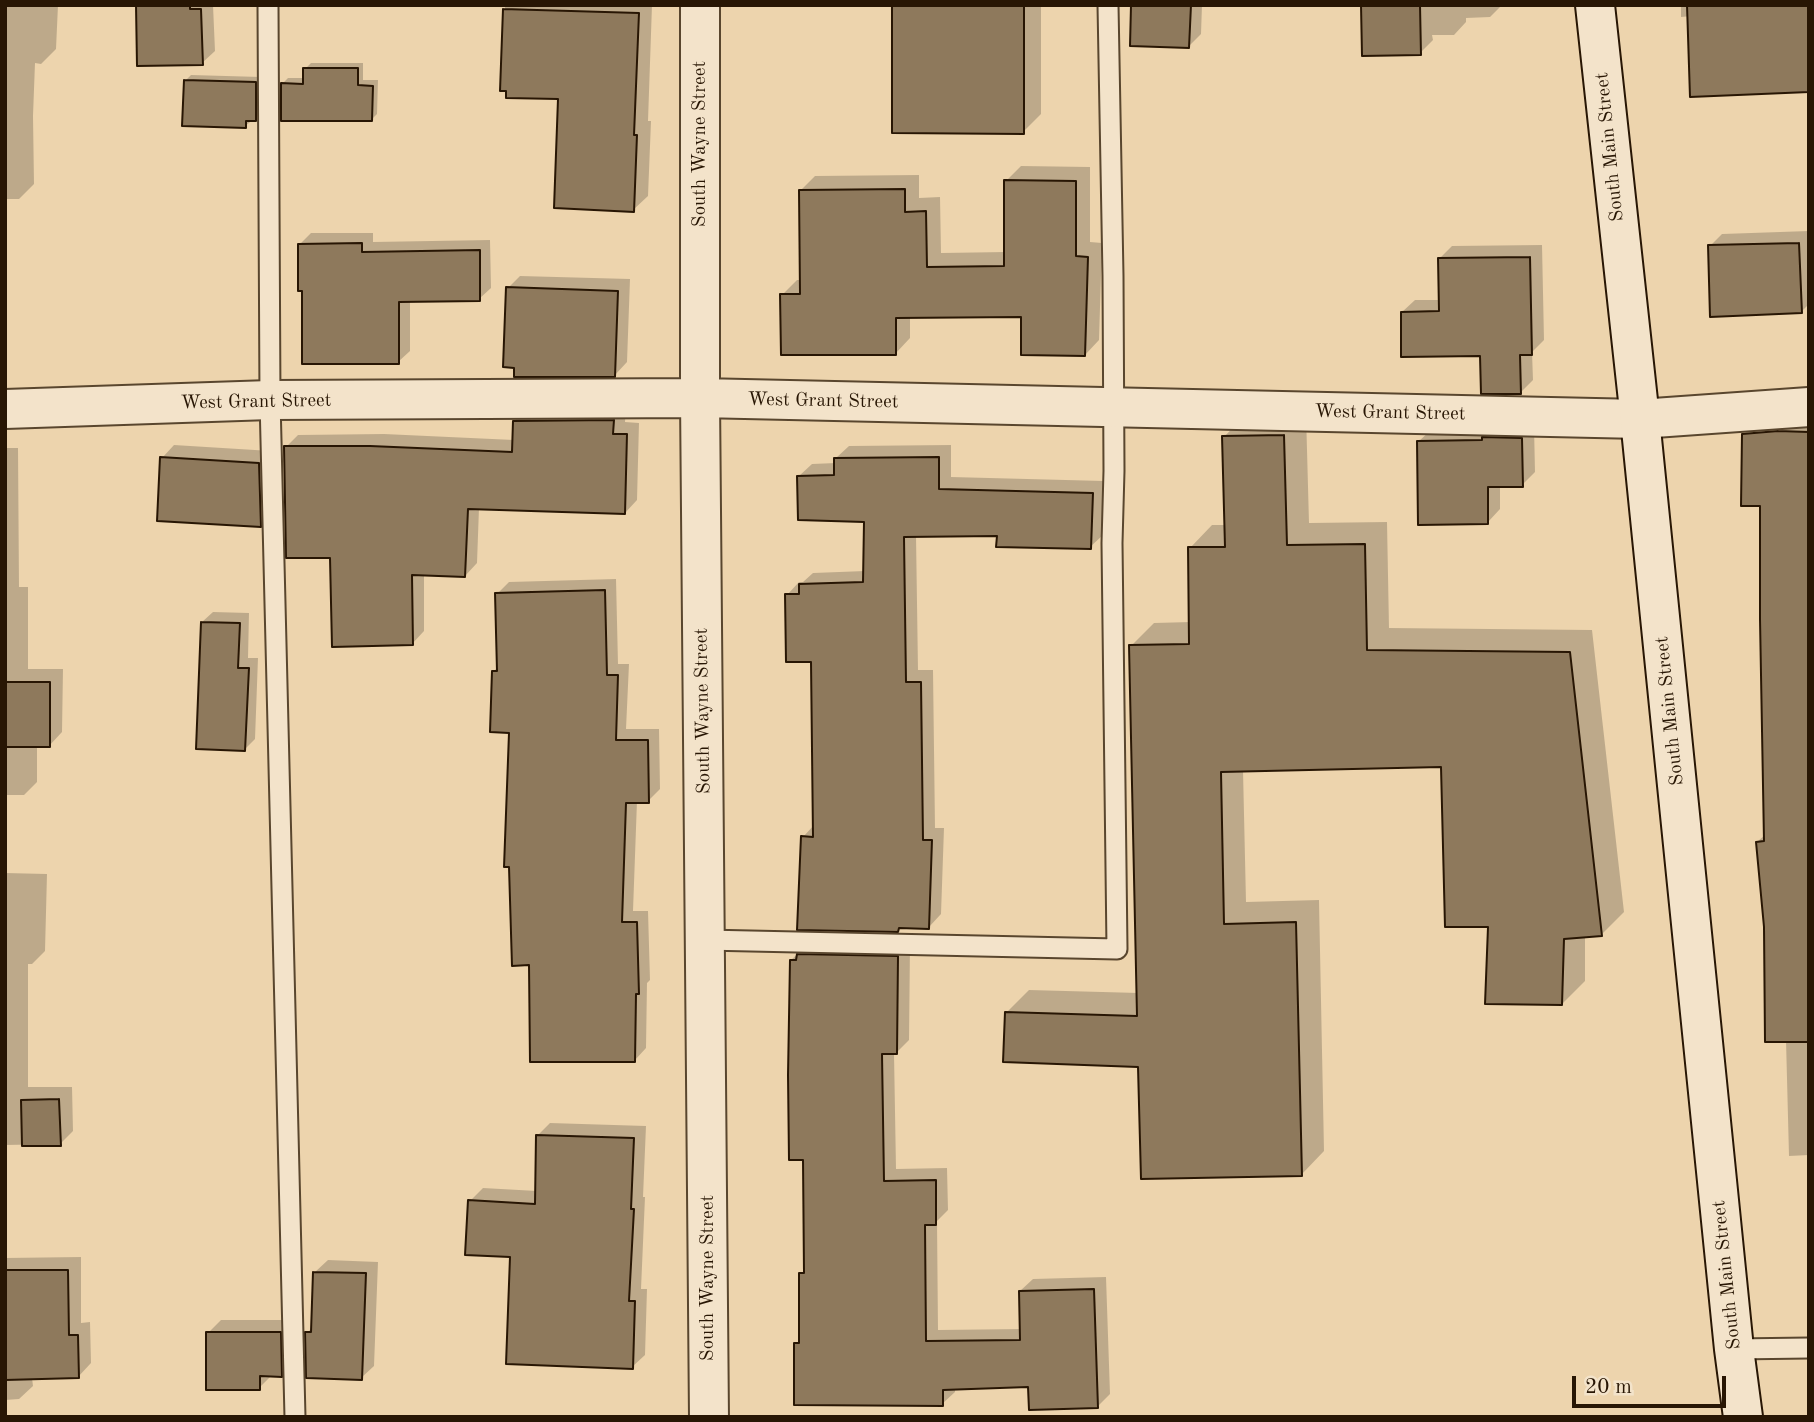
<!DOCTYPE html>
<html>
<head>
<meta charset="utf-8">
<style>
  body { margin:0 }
  #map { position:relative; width:1814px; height:1422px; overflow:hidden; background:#edd4ad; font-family:"Old Standard TT",serif }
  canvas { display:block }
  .frame { position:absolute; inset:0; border:7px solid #281604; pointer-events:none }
  .scale { position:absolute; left:1572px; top:1376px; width:154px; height:32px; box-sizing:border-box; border:4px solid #281604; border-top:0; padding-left:9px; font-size:21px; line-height:24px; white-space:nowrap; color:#281604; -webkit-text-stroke:5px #f3e3ca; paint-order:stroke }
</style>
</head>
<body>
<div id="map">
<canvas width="1814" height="1422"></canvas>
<div class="frame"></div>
<div class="scale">20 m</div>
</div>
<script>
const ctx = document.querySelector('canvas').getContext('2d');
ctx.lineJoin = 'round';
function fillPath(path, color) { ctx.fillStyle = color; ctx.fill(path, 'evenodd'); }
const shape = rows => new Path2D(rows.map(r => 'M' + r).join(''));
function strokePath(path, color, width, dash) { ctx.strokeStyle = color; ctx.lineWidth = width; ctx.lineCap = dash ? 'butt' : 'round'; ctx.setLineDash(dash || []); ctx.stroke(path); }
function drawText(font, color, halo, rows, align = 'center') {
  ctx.font = font + ' "Old Standard TT",serif'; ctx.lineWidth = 5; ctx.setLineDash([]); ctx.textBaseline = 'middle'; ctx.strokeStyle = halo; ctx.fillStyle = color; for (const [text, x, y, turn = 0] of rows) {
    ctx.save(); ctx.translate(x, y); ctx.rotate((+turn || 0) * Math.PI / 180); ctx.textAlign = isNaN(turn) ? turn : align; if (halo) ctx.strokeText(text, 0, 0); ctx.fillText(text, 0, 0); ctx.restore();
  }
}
const shadow = shape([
  [5,5,58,5,56,49,41,64,35,63,33,116,34,184,19,199,5,199],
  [144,5,213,5,215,51,202,63],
  [505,5,652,5,648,121,651,121,648,196,633,210,560,97,502,90],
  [894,5,1041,5,1041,114,1023,132],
  [1133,5,1202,5,1201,34,1189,46],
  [1363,5,1502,5,1490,17,1466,18,1466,22,1454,35,1432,35,1433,40,1420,53],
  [1681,5,1809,5,1681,17],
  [311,63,363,63,363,80,378,80,377,114,371,120,282,84,288,78,305,78,305,69],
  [191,75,261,77,262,113,245,126,185,81],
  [1021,166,1090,167,1090,242,1102,243,1099,340,1085,355,1023,316,910,316,910,338,896,353,782,295,797,280,801,280,800,191,815,176,919,175,919,198,940,197,941,253,1006,252,1006,181],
  [1809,231,1809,304,1801,312,1710,246,1722,234],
  [311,233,373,233,373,242,490,240,491,288,479,299,410,300,410,351,398,362,304,289,300,244],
  [1542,245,1544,340,1532,352,1533,380,1520,393,1481,354,1402,312,1415,300,1441,300,1440,258,1452,246],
  [520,276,630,279,627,362,615,375,508,288],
  [626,408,625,422,639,423,637,500,625,513,479,508,477,563,465,576,424,574,424,631,412,644,332,556,286,447,298,435,384,434,514,440,514,421,527,409],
  [1306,413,1309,523,1387,522,1389,628,1592,630,1624,912,1601,935,1585,936,1585,981,1562,1004,1490,925,1443,765,1243,770,1246,902,1319,900,1324,1151,1302,1174,1140,1066,1006,1013,1029,990,1139,993,1131,646,1154,623,1191,622,1190,548,1212,525,1226,525,1224,437,1246,414],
  [1809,418,1809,1155,1789,1156,1786,1040,1766,926,1757,842,1766,834,1762,505,1744,434,1758,420],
  [1534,426,1535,472,1522,485,1500,485,1500,509,1488,522,1418,442,1431,430],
  [174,445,271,451,273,513,260,525,162,458],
  [951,445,951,477,1104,481,1103,535,1090,547,998,534,916,535,918,670,933,670,935,828,944,828,941,914,929,927,902,926,898,930,803,837,814,825,812,660,787,595,799,582,803,582,813,573,865,571,865,520,799,476,812,464,836,463,836,458,849,446],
  [5,448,18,448,19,587,28,587,28,669,63,669,62,732,49,746,37,746,37,782,24,795,5,795],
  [616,579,618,664,629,664,626,729,659,729,660,789,648,801,637,801,633,911,648,911,650,980,647,983,646,1048,635,1060,531,963,511,731,494,671,499,666,497,594,509,582],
  [213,612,249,613,248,658,258,658,255,739,245,749,202,622],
  [5,873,47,874,45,951,32,964,28,964,28,1087,72,1087,73,1131,60,1144,5,1145],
  [910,945,909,1040,896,1053,894,1053,896,1169,947,1168,948,1210,937,1221,938,1330,1022,1329,1020,1291,1033,1279,1106,1277,1110,1394,1098,1406,1030,1385,955,1388,955,1392,942,1404,796,1344,801,1339,801,1274,806,1269,805,1158,791,960,804,948],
  [550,1123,646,1126,643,1197,645,1197,641,1289,647,1289,645,1355,632,1367,512,1256,470,1201,483,1188,537,1191,538,1135],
  [81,1257,81,1323,90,1322,91,1363,78,1377,32,1378,33,1386,19,1399,5,1400,5,1258],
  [328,1260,378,1262,374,1366,361,1378,307,1333,313,1327,315,1272],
  [221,1320,293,1320,294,1363,281,1375,272,1375,259,1388,208,1333]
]);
const building = shape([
  [136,5,190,5,190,9,201,9,203,65,137,66,136,5],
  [892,5,1024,5,1024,134,892,133,892,5],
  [1131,5,1191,5,1189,48,1130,46,1131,5],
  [1361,5,1420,5,1421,55,1362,56,1361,5],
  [1687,5,1809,5,1809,92,1690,97,1687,5],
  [503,9,639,13,634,135,637,135,634,212,554,208,558,99,506,98,506,91,500,91,503,9],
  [303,68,358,68,358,85,373,86,372,121,281,121,281,83,303,84,303,68],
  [184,80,256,82,256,121,246,121,246,128,182,126,184,80],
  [1004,180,1076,181,1076,256,1088,257,1085,356,1021,355,1021,317,896,318,896,355,781,355,780,294,800,294,799,190,905,189,905,212,926,211,927,267,1004,266,1004,180],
  [362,243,362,252,480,250,480,301,399,302,399,364,302,364,302,291,298,291,298,244,362,243],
  [1799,243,1802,313,1710,317,1708,245,1799,243],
  [1530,257,1532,355,1520,355,1521,394,1481,394,1480,356,1401,357,1401,312,1439,311,1438,258,1530,257],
  [506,287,618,291,615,377,514,377,514,368,503,367,506,287],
  [614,420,613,434,627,434,625,514,468,509,465,577,412,575,413,645,332,647,330,558,286,558,284,446,370,446,512,452,513,421,614,420],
  [1778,431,1809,432,1809,1042,1765,1042,1764,927,1756,842,1764,841,1760,619,1760,506,1741,506,1742,434,1778,431],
  [1284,435,1287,545,1365,544,1367,650,1570,652,1602,936,1564,939,1562,1005,1485,1004,1488,927,1445,927,1441,767,1221,772,1224,924,1296,922,1302,1176,1141,1179,1138,1067,1003,1062,1005,1012,1137,1016,1129,645,1189,644,1188,547,1225,547,1222,436,1284,435],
  [1482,437,1522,438,1523,487,1488,487,1488,524,1418,525,1417,441,1482,440,1482,437],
  [160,457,259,463,261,527,157,521,160,457],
  [939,457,939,489,1093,493,1091,549,996,547,997,536,904,537,906,682,921,682,923,840,932,840,929,929,899,928,898,932,797,930,801,836,813,837,811,662,786,662,785,594,799,594,799,584,863,582,864,522,798,520,797,476,834,475,834,458,939,457],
  [605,590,607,675,618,675,616,740,648,740,649,803,626,803,622,922,637,922,639,994,636,994,635,1062,530,1062,529,965,512,966,509,867,504,867,509,733,490,732,492,671,497,671,495,593,605,590],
  [201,622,240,623,238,668,249,668,245,751,196,749,201,622],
  [5,682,50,682,50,747,5,747,5,682],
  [797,954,898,956,897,1054,882,1054,884,1181,936,1180,936,1225,925,1225,926,1341,1020,1340,1019,1291,1094,1289,1098,1408,1029,1410,1028,1387,943,1390,943,1406,794,1405,794,1343,799,1343,799,1273,804,1273,803,1160,789,1160,788,1075,790,960,796,960,797,954],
  [59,1099,61,1146,22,1146,21,1100,59,1099],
  [536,1135,634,1138,631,1209,634,1209,629,1301,635,1301,633,1369,506,1364,510,1257,465,1255,468,1200,535,1204,536,1135],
  [5,1270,68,1270,69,1335,78,1335,79,1378,5,1380,5,1270],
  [313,1272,366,1273,362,1380,306,1378,305,1332,311,1332,313,1272],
  [206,1332,281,1332,282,1377,260,1376,260,1390,206,1390,206,1332]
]);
const lane = shape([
  [268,5,270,400,295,1417],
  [705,940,1117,949,1112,543,1114,471,1113,276,1108,5],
  [1734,1349,1809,1348]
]);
const street = shape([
  [700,5,700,398,709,1417],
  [5,409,270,400,700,398,1640,419,1809,407]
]);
const secondary = shape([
  [1595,5,1640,419,1734,1349,1743,1417]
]);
const streetNames = [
  ["South Wayne Street",700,144,-90],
  ["South Main Street",1610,147,-96],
  ["West Grant Street",823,401,1],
  ["West Grant Street",256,402,-1],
  ["West Grant Street",1390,413,1],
  ["South Wayne Street",703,711,-91],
  ["South Main Street",1670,711,-96],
  ["South Main Street",1727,1275,-96],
  ["South Wayne Street",708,1278,-90]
];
fillPath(shadow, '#0003');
fillPath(building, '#8e795c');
strokePath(building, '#281604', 2);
strokePath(lane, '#59462e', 23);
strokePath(street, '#59462e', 42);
strokePath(secondary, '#281604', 42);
strokePath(lane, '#f3e3ca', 19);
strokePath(street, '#f3e3ca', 38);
strokePath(secondary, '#f3e3ca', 38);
drawText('19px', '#281604', '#f3e3ca', streetNames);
</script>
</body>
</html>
